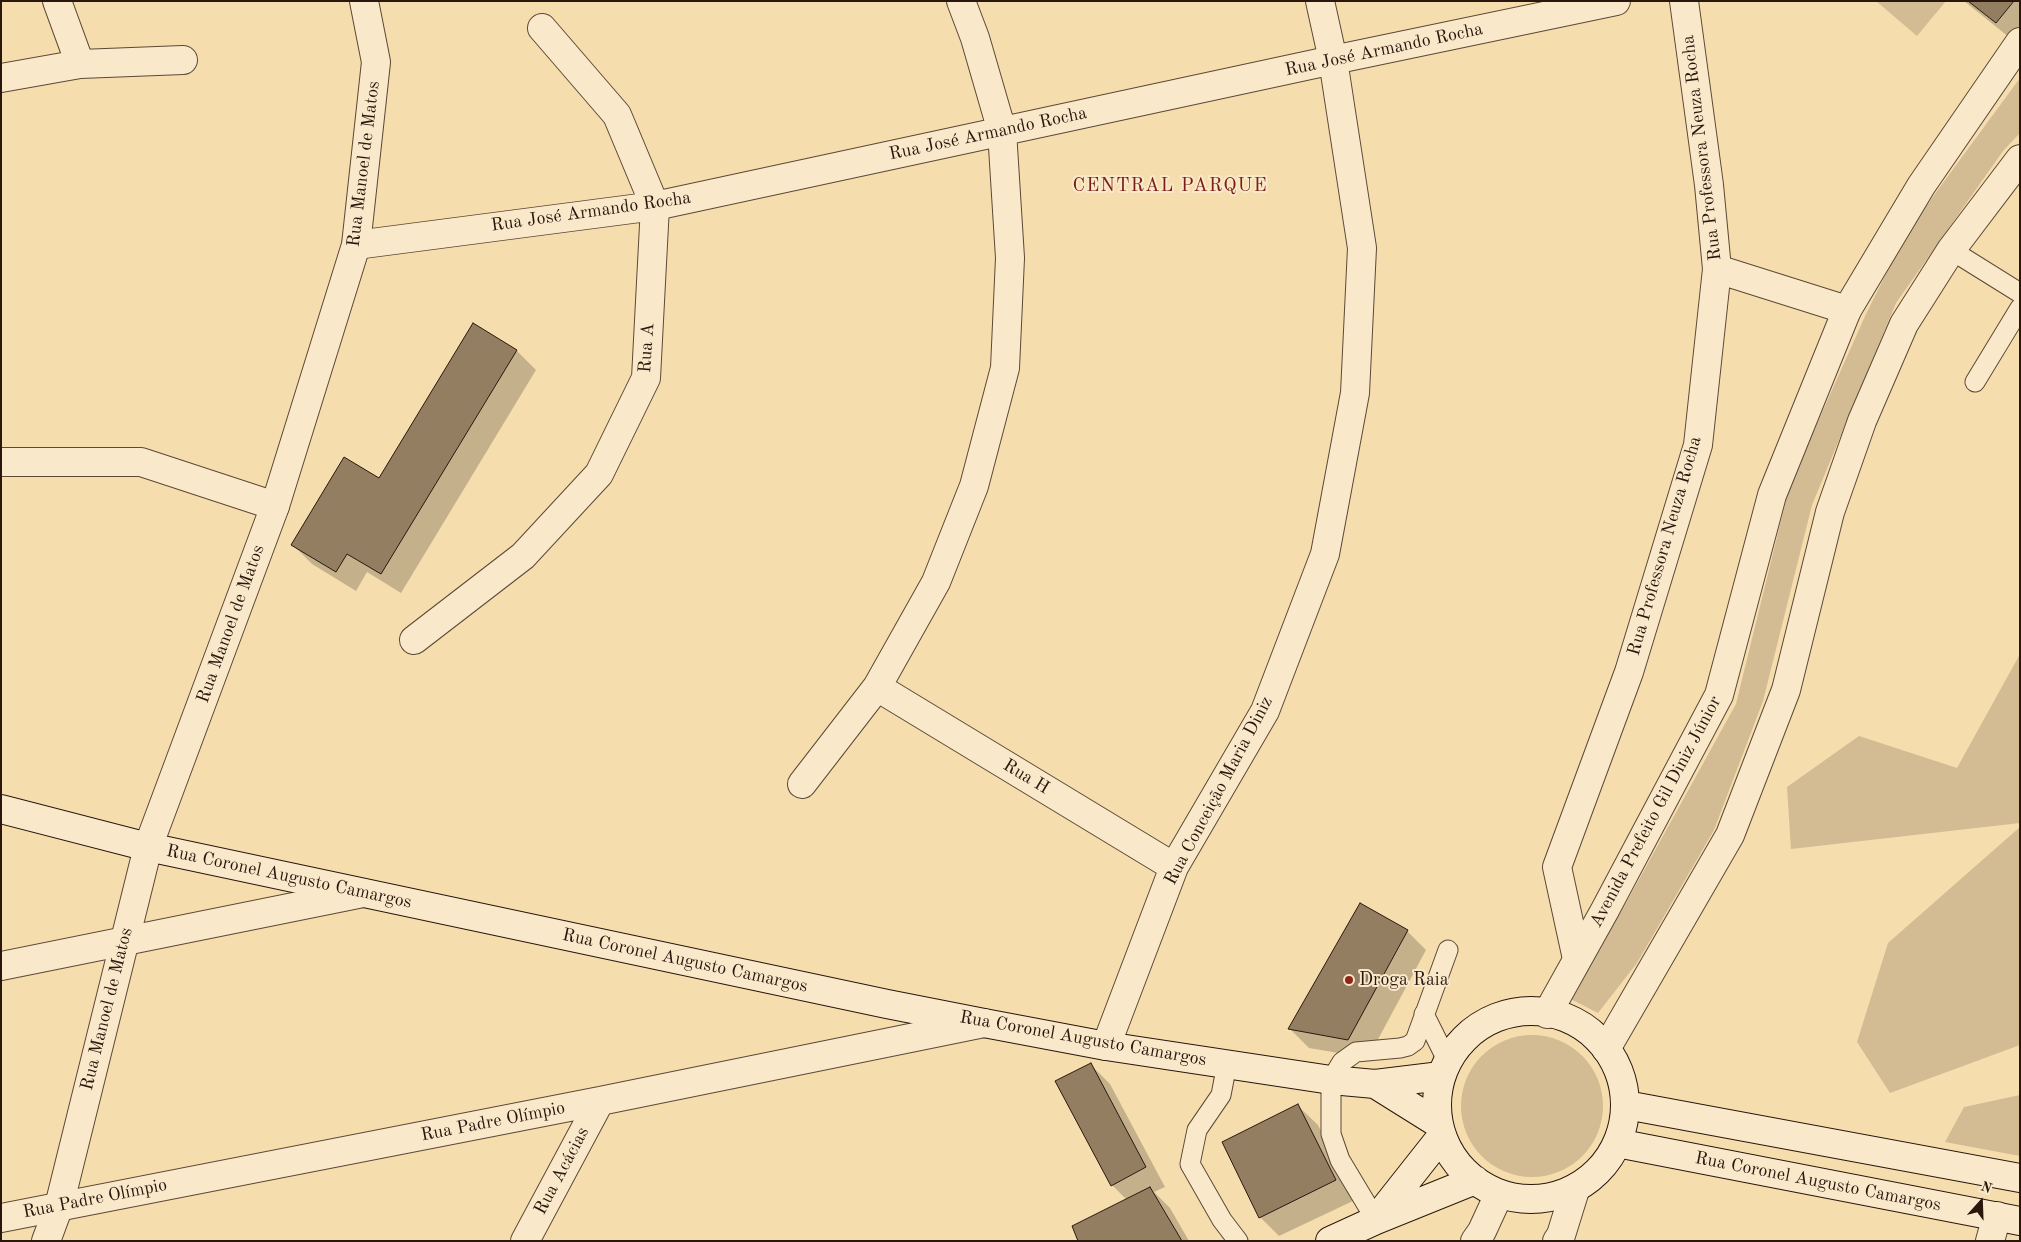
<!DOCTYPE html>
<html>
<head>
<meta charset="utf-8">
<style>
  body { margin:0 }
  #map { position:relative; width:2021px; height:1242px; overflow:hidden; background:#f6ddae; font-family:"Old Standard TT",serif }
  canvas { display:block }
  .frame { position:absolute; inset:0; border:2px solid #29170e; pointer-events:none }
  .north { position:absolute; left:1956px; top:1177px; width:50px; height:50px; -webkit-text-stroke:4px #f9e9ca; paint-order:stroke; rotate:20deg; font-size:14px; font-weight:700; line-height:20px; text-align:center; color:#29170e }
  .north::after { content:''; display:block; margin:auto; width:18px; height:22px; background:#29170e; clip-path:polygon(50% 0,100% 100%,50% 72%,0 100%) }
</style>
</head>
<body>
<div id="map">
<canvas width="2021" height="1242"></canvas>
<div class="frame"></div>
<div class="north">N</div>
</div>
<script>
const ctx = document.querySelector('canvas').getContext('2d');
ctx.lineJoin = 'round';
function fillPath(path, color) { ctx.fillStyle = color; ctx.fill(path, 'evenodd'); }
const shape = rows => new Path2D(rows.map(r => 'M' + r).join(''));
function strokePath(path, color, width, dash) { ctx.strokeStyle = color; ctx.lineWidth = width; ctx.lineCap = dash ? 'butt' : 'round'; ctx.setLineDash(dash || []); ctx.stroke(path); }
function drawText(font, color, halo, rows, align = 'center') {
  ctx.font = font + ' "Old Standard TT",serif'; ctx.lineWidth = 4; ctx.setLineDash([]); ctx.textBaseline = 'middle'; ctx.strokeStyle = halo; ctx.fillStyle = color; for (const [text, x, y, turn = 0] of rows) {
    ctx.save(); ctx.translate(x, y); ctx.rotate((+turn || 0) * Math.PI / 180); ctx.textAlign = isNaN(turn) ? turn : align; if (halo) ctx.strokeText(text, 0, 0); ctx.fillText(text, 0, 0); ctx.restore();
  }
}
const green = shape([
  [1876,1,1946,1,1917,36],
  [2020,78,2020,133,2003,151,1896,303,1812,505,1763,701,1714,830,1637,963,1598,1013,1563,995,1621,912,1736,704,1790,484,1866,314,1907,232],
  [2020,654,2020,823,1791,849,1787,787,1859,736,1957,768],
  [2020,827,2020,1045,1890,1093,1857,1042,1888,943],
  '1461 1106a71 71 0 1 1 142 0a71 71 0 1 1-142 0Z',
  [2020,1095,2020,1156,1945,1142,1964,1107]
]);
const shadow = shape([
  [1964,1,2020,1,2020,46],
  [474,325,517,351,536,370,401,593,367,572,356,591,312,564,293,545,379,480],
  [1407,931,1426,950,1368,1058,1309,1048,1290,1029],
  [1091,1065,1110,1084,1165,1187,1154,1192,1170,1208,1189,1241,1079,1241,1127,1200,1112,1185],
  [1298,1106,1318,1125,1355,1200,1279,1236,1260,1217]
]);
const building = shape([
  [1968,1,2014,1,1996,23,1968,1],
  [473,323,517,350,381,574,347,554,336,572,291,545,344,457,379,478,473,323],
  [1360,903,1408,930,1348,1040,1288,1029,1360,903],
  [1091,1063,1146,1167,1111,1186,1055,1081,1091,1063],
  [1298,1104,1336,1180,1259,1218,1222,1142,1298,1104],
  [1150,1187,1182,1241,1078,1241,1072,1226,1150,1187]
]);
const service = shape([
  [1951,250,2020,293],
  [1975,382,2020,308],
  [1424,1014,1448,1062],
  [1227,1064,1221,1095,1197,1130,1190,1164,1222,1220,1238,1241],
  [1376,1220,1340,1160,1331,1134,1331,1080,1342,1062,1356,1052,1400,1048,1408,1046,1415,1041,1448,950]
]);
const minor = shape([
  [57,1,80,64],
  [1,78,80,64,183,60],
  [356,245,655,206,1333,60,1616,1],
  [1717,269,1847,310],
  [1,462,141,462,275,506],
  [414,640,523,556,599,474,646,378,655,206,617,115,542,28],
  [877,687,1174,867],
  [802,784,877,687,936,582,974,486,1005,368,1010,258,1002,131,975,38,961,1],
  [1577,959,1557,867,1629,672,1698,445,1717,269,1709,185,1684,1],
  [1,966,363,893],
  [1106,1046,1174,867,1265,711,1325,554,1355,393,1362,248,1333,60,1320,1],
  [1,1218,600,1101,984,1023],
  [525,1241,600,1101],
  [1990,1241,1997,1216]
]);
const tertiary = shape([
  [1547,1014,1605,910,1719,695,1772,495,1847,310,1921,186,2020,42],
  [1606,1049,1730,835,1786,690,1830,512,1862,421,1904,324,1951,250,2020,159],
  [46,1241,59,1206,148,847,275,506,356,245,376,62,364,1],
  [1475,1241,1482,1231,1499,1194],
  [1557,1241,1561,1235,1575,1190]
]);
const secondary = shape([
  [1,809,148,847,887,1004,984,1023,1106,1046,1331,1080,1375,1084,1441,1076],
  '1437 1105a94 94 0 1 1 188 0a94 94 0 1 1-188 0Z',
  [1375,1084,1439,1124],
  [1626,1105,2020,1178],
  [1617,1143,2020,1221],
  [1377,1218,1441,1137],
  [1330,1241,1376,1220,1475,1180]
]);
const markers = [
  [1349,980,5,"#8f2418"]
];
const streetNames = [
  ["Rua José Armando Rocha",1384,50,-12],
  ["Rua José Armando Rocha",988,134,-12],
  ["Rua Professora Neuza Rocha",1702,148,-97],
  ["Rua Manoel de Matos",364,164,-83],
  ["Rua José Armando Rocha",591,212,-8],
  ["Rua A",647,348,-86],
  ["Rua Professora Neuza Rocha",1665,546,-74],
  ["Rua Manoel de Matos",231,624,-70],
  ["Rua H",1026,777,31],
  ["Rua Conceição Maria Diniz",1219,791,-62],
  ["Avenida Prefeito Gil Diniz Júnior",1656,812,-62],
  ["Rua Coronel Augusto Camargos",289,877,12],
  ["Rua Coronel Augusto Camargos",685,961,12],
  ["Rua Manoel de Matos",107,1009,-76],
  ["Rua Coronel Augusto Camargos",1083,1039,10],
  ["Rua Padre Olímpio",493,1122,-11],
  ["Rua Acácias",562,1171,-62],
  ["Rua Coronel Augusto Camargos",1818,1182,11],
  ["Rua Padre Olímpio",95,1199,-11]
];
const poiNames = [
  ["Droga Raia",1359,980]
];
const neighbourhoodNames = [
  ["CENTRAL PARQUE",1170,186]
];
fillPath(green, '#d3bb93');
fillPath(shadow, '#0003');
fillPath(building, '#947e61');
strokePath(building, '#29170e', 1);
strokePath(service, '#5c4836', 21);
strokePath(minor, '#5c4836', 30);
strokePath(tertiary, '#5c4836', 30);
strokePath(secondary, '#29170e', 30);
strokePath(service, '#f9e9ca', 19);
strokePath(minor, '#f9e9ca', 28);
strokePath(tertiary, '#f9e9ca', 28);
strokePath(secondary, '#f9e9ca', 28);
for (const [x, y, r, color] of markers) { const dot = new Path2D(); dot.arc(x, y, r, 0, 2 * Math.PI); ctx.fillStyle = color; ctx.fill(dot); strokePath(dot, '#f9e9ca', 2); }
drawText('18px', '#29170e', '#f9e9ca', streetNames);
drawText('18px', '#29170e', '#f9e9ca', poiNames, 'left');
ctx.letterSpacing = '1px';
drawText('19px', '#7a1f14', '#f9e9ca', neighbourhoodNames);
ctx.letterSpacing = '0px';
</script>
</body>
</html>
